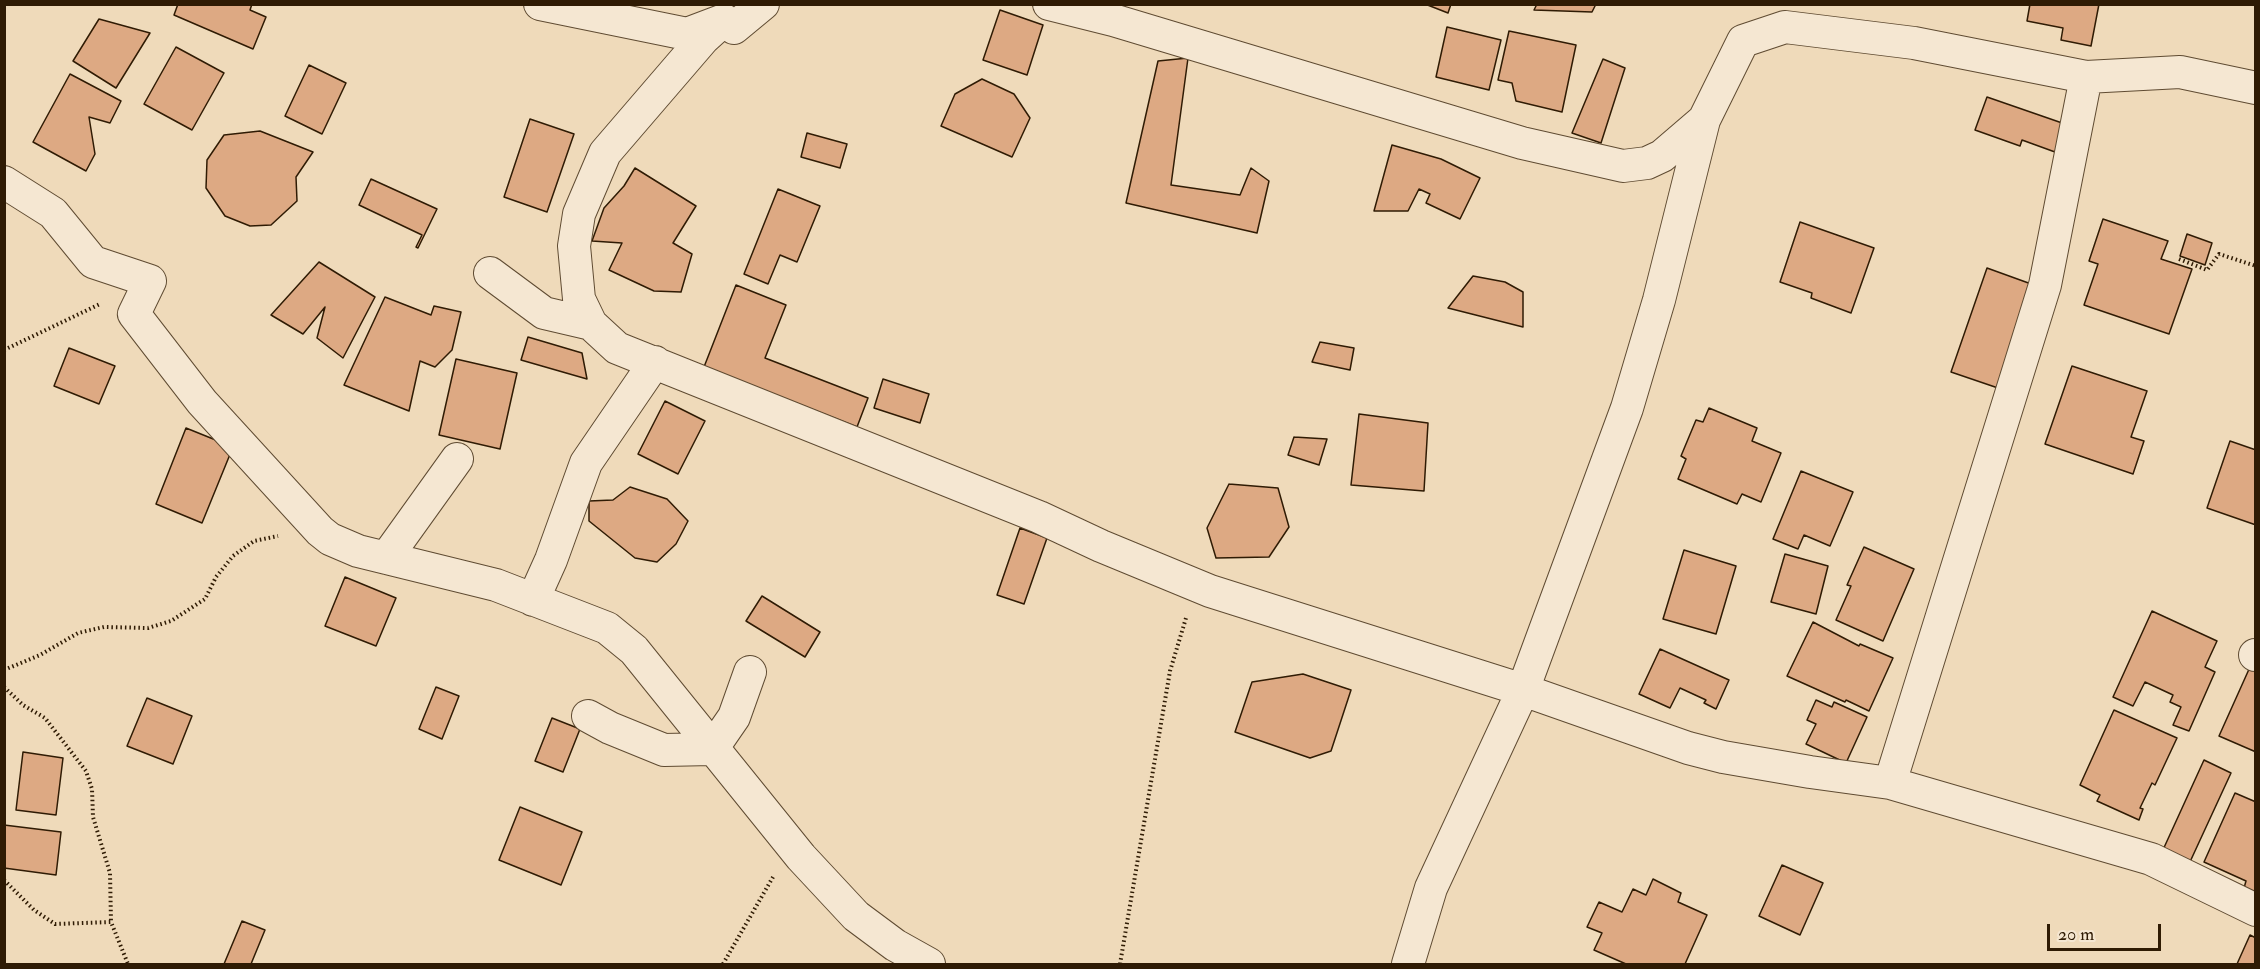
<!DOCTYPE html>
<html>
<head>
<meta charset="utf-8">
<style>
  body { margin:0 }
  #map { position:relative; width:2260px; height:969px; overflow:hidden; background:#efdaba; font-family:"IM FELL Double Pica",serif }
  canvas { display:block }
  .frame { position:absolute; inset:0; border:6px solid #2f1b04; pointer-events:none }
  .scale { position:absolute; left:2047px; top:924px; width:114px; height:27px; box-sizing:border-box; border:3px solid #2f1b04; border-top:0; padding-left:8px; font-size:18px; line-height:21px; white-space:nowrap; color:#2f1b04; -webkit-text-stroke:4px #f5e7d2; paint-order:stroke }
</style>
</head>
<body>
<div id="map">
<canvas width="2260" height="969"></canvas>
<div class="frame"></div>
<div class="scale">20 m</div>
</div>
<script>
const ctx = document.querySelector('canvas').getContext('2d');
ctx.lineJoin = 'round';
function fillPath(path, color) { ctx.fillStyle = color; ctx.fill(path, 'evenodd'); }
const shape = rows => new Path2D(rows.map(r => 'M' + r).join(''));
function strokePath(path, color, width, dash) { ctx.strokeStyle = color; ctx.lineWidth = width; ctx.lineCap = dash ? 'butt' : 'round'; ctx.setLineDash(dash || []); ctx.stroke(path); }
const building = shape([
  [178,4,252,4,250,10,266,17,253,49,174,15,178,4],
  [1425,4,1451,4,1448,13,1425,4],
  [1537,4,1596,4,1592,12,1534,10,1537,4],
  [2030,4,2099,4,2091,46,2061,40,2063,28,2027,21,2030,4],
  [1000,10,1043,25,1027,75,983,60,1000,10],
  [99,19,150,33,116,88,73,61,99,19],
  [1447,27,1501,40,1489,90,1436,77,1447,27],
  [1509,31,1576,45,1562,112,1516,101,1512,83,1498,80,1509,31],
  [176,47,224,73,192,130,144,104,176,47],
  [1188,58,1171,185,1240,195,1251,168,1269,181,1257,233,1126,203,1158,61,1188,58],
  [1603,59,1625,68,1601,143,1572,133,1603,59],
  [309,65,346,83,322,134,285,116,309,65],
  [70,74,121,101,110,123,89,117,95,154,86,171,33,142,70,74],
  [982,79,1014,94,1030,118,1012,157,941,126,955,94,982,79],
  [1987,97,2065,124,2055,152,2022,140,2020,146,1975,130,1987,97],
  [530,119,574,134,547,212,504,197,530,119],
  [260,131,313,152,296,177,297,201,271,225,250,226,225,216,206,188,207,160,224,135,260,131],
  [807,133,847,144,840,168,801,157,807,133],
  [1392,145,1441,159,1480,178,1460,219,1426,203,1430,194,1419,189,1408,211,1374,211,1392,145],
  [635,168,696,206,673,243,692,254,681,292,654,291,609,270,622,243,592,241,604,208,624,186,635,168],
  [371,179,437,209,418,248,416,247,422,235,359,205,371,179],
  [778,189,820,206,797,262,780,255,768,284,744,274,778,189],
  [2103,219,2168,241,2161,259,2192,269,2169,334,2084,305,2098,264,2089,261,2103,219],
  [1800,222,1874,248,1851,313,1811,298,1812,293,1780,282,1800,222],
  [2187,234,2212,243,2205,265,2180,256,2187,234],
  [319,262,375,297,343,358,317,338,325,307,303,334,271,315,319,262],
  [1987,268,2034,285,1998,388,1951,372,1987,268],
  [1473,276,1505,282,1523,292,1523,327,1448,308,1473,276],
  [736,285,786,305,765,358,868,398,857,427,704,367,736,285],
  [385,297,431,315,434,306,461,312,452,350,435,367,420,361,409,411,344,385,385,297],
  [528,337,582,353,587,379,521,360,528,337],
  [1320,342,1354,348,1350,370,1312,362,1320,342],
  [69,348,115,366,99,404,54,386,69,348],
  [456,359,517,373,500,449,439,435,456,359],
  [2072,366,2147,391,2131,437,2144,441,2133,474,2045,444,2072,366],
  [883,379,929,394,920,423,874,408,883,379],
  [665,401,705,421,678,474,638,454,665,401],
  [1709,408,1757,428,1752,441,1781,453,1761,502,1742,494,1737,504,1678,479,1686,459,1681,456,1696,420,1703,422,1709,408],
  [1359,414,1428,423,1424,491,1351,485,1359,414],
  [186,428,233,447,202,523,156,504,186,428],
  [1294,437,1327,439,1319,465,1288,455,1294,437],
  [2230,441,2256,450,2256,525,2207,508,2230,441],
  [1801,471,1853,492,1830,546,1804,535,1798,549,1773,539,1801,471],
  [1229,484,1278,488,1289,527,1269,557,1216,558,1207,528,1229,484],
  [630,487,667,499,688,521,676,544,657,562,635,558,589,521,589,501,613,500,630,487],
  [1020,528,1047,538,1024,604,997,595,1020,528],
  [1864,547,1914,569,1883,641,1836,620,1851,586,1847,585,1864,547],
  [1684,550,1736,566,1716,634,1663,619,1684,550],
  [1785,554,1828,566,1816,614,1771,602,1785,554],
  [345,577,396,598,376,646,325,626,345,577],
  [762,596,820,632,805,657,746,621,762,596],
  [2152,611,2217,641,2205,667,2215,672,2189,731,2173,725,2181,707,2170,702,2173,695,2145,682,2133,706,2113,697,2152,611],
  [1813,622,1859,646,1860,644,1893,658,1869,711,1846,700,1845,702,1787,676,1813,622],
  [1660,649,1729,680,1716,709,1704,703,1706,700,1680,688,1670,708,1639,694,1660,649],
  [2250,667,2256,670,2256,752,2219,736,2250,667],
  [1303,674,1351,690,1331,751,1310,758,1235,732,1252,682,1303,674],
  [436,687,459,696,442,739,419,729,436,687],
  [147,698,192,716,173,764,127,746,147,698],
  [1816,700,1832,707,1834,702,1867,717,1846,763,1806,744,1816,724,1807,720,1816,700],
  [2114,710,2177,738,2155,785,2152,783,2140,808,2143,809,2139,820,2097,801,2100,795,2080,785,2114,710],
  [552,718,580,729,563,772,535,761,552,718],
  [23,752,63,758,56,815,16,810,23,752],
  [2204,760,2231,773,2189,864,2162,852,2204,760],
  [2235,793,2256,802,2256,893,2244,888,2246,881,2204,862,2235,793],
  [520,807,582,832,561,885,499,860,520,807],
  [4,825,61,832,56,875,4,868,4,825],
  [1782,865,1823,883,1800,935,1759,916,1782,865],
  [1653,879,1681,893,1678,902,1707,915,1685,964,1626,964,1594,950,1602,933,1587,927,1599,902,1622,912,1633,889,1646,895,1653,879],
  [242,921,265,930,251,964,224,964,242,921],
  [2250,935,2256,938,2256,964,2237,964,2250,935]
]);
const path = shape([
  [2179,259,2207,270,2219,254,2256,266],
  [4,350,100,304],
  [4,670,40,655,78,633,104,627,148,628,171,621,205,599,216,577,233,556,254,541,278,536],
  [4,687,23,705,45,718,86,771,92,789,93,817,110,873,111,922],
  [4,880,34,910,55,924,111,922,128,964],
  [723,964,773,877],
  [1120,964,1170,671,1186,618]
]);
const minor = shape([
  [540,4,687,34,724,20,734,28,763,4],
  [1049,4,1113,20,1522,143,1623,166,1647,163,1662,156,1704,120,1743,41,1785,27,1914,43,2086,77,2180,72,2256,88],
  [724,20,703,39,605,153,579,214,574,246,579,299,591,324,617,348,1039,517,1101,546,1210,591,1523,690,1688,748,1723,757,1810,772,1890,783,2151,859,2256,910],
  [4,182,53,213,93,262,150,281,134,314,202,402,320,531,330,539,358,551,496,585,607,628,634,650,801,857,856,916,895,945,929,964],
  [490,273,544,313,591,324],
  [386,558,457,459],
  [533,600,551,560,586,463,655,362],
  [2255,655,2256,655],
  [588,716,610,728,664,750,712,749,734,717,750,672],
  [1890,783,2045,285,2086,77],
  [1408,964,1431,888,1523,690,1627,408,1659,300,1704,120]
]);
fillPath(building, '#dda983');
strokePath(building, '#2f1b04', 1.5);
strokePath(minor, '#5f4b32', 34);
strokePath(path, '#2f1b04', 4, [1.5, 3]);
strokePath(minor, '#f5e7d2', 32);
</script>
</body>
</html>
